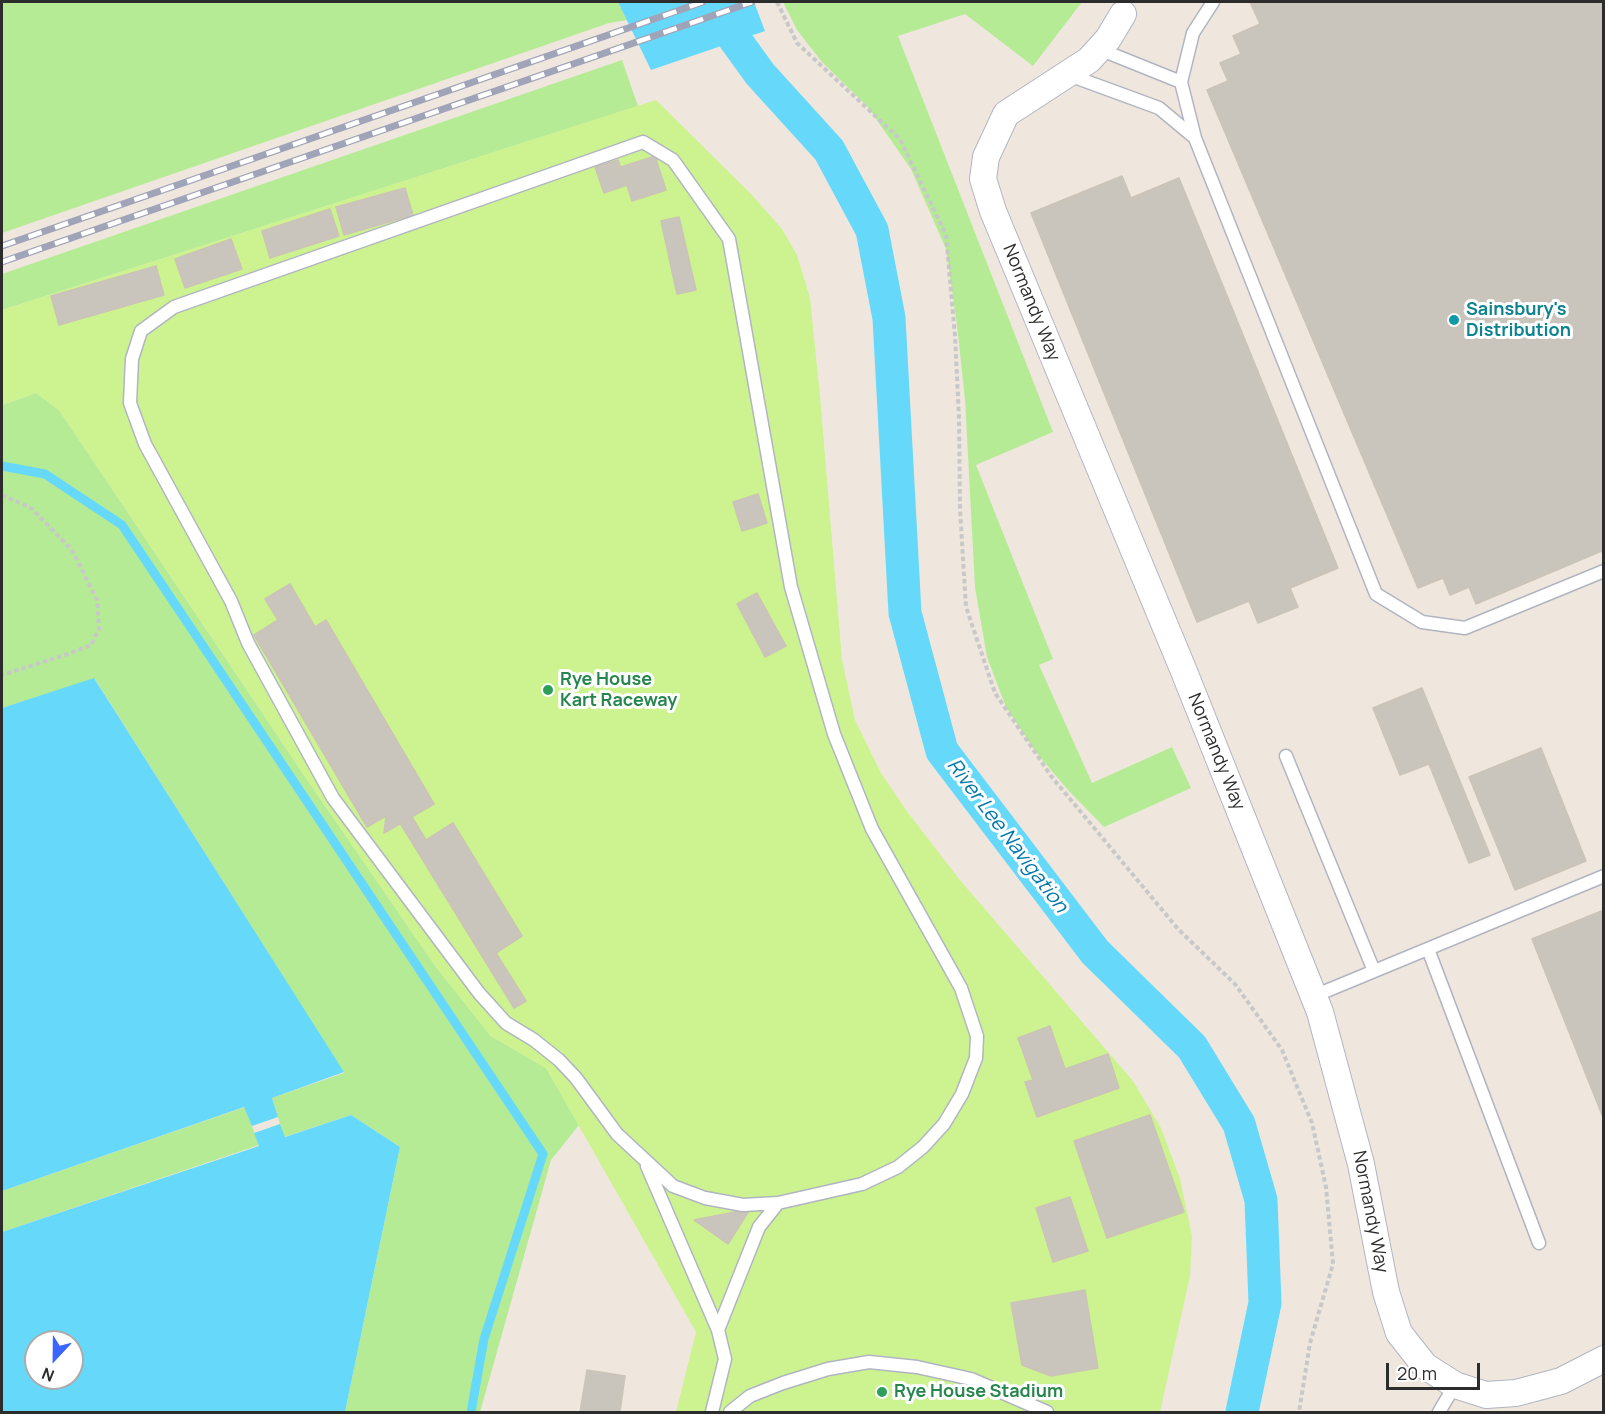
<!DOCTYPE html>
<html>
<head>
<meta charset="utf-8">
<style>
  body { margin:0 }
  #map { position:relative; width:1605px; height:1414px; overflow:hidden; background:#efe7dd; font-family:Manrope,sans-serif }
  canvas { display:block }
  .frame { position:absolute; inset:0; border:3px solid #2c2c2c; pointer-events:none }
  .north { position:absolute; left:24px; top:1330px; width:60px; height:60px; box-sizing:border-box; background:#fff; border:2px solid #ababab; border-radius:50%; rotate:202deg; font-size:16px; font-weight:700; line-height:24px; text-align:center; color:#2c2c2c }
  .north::after { content:''; display:block; margin:auto; width:21px; height:27px; background:#3a66ff; clip-path:polygon(50% 0,100% 100%,50% 72%,0 100%) }
  .scale { position:absolute; left:1386px; top:1363px; width:94px; height:27px; box-sizing:border-box; border:3px solid #2c2c2c; border-top:0; padding-left:8px; font-size:18px; line-height:21px; white-space:nowrap; color:#2c2c2c; -webkit-text-stroke:4px #fff; paint-order:stroke }
</style>
</head>
<body>
<div id="map">
<canvas width="1605" height="1414"></canvas>
<div class="frame"></div>
<div class="north">N</div>
<div class="scale">20 m</div>
</div>
<script>
const ctx = document.querySelector('canvas').getContext('2d');
ctx.lineJoin = 'round';
function fillPath(path, color) { ctx.fillStyle = color; ctx.fill(path, 'evenodd'); }
const shape = rows => new Path2D(rows.map(r => 'M' + r).join(''));
function strokePath(path, color, width, dash) { ctx.strokeStyle = color; ctx.lineWidth = width; ctx.lineCap = dash ? 'butt' : 'round'; ctx.setLineDash(dash || []); ctx.stroke(path); }
function drawText(font, color, halo, rows, align = 'center') {
  ctx.font = font + ' Manrope,sans-serif'; ctx.lineWidth = 6; ctx.setLineDash([]); ctx.textBaseline = 'middle'; ctx.strokeStyle = halo; ctx.fillStyle = color; for (const [text, x, y, turn = 0] of rows) {
    ctx.save(); ctx.translate(x, y); ctx.rotate((+turn || 0) * Math.PI / 180); ctx.textAlign = isNaN(turn) ? turn : align; if (halo) ctx.strokeText(text, 0, 0); ctx.fillText(text, 0, 0); ctx.restore();
  }
}
const green = shape([
  [2,2,618,2,627,20,609,23,2,233],
  [783,2,1082,2,1033,66,965,14,898,36,1053,432,976,465,1053,659,1039,665,1092,783,1172,747,1191,788,1104,827,1068,790,1035,751,1006,707,987,657,975,587,965,399,957,325,946,249,911,169,867,106,822,62,797,30],
  [622,60,638,106,2,310,2,274],
  [36,393,59,410,310,784,436,967,491,1036,546,1068,579,1125,551,1160,480,1412,345,1412,400,1147,351,1115,284,1137,272,1098,344,1073,95,679,2,708,2,405],
  [245,1107,259,1145,2,1232,2,1191]
]);
const pitch = shape([
  [656,100,751,194,782,229,797,255,810,298,820,396,842,660,855,720,881,773,906,810,959,879,1133,1081,1161,1128,1180,1179,1192,1236,1190,1276,1160,1412,676,1412,696,1332,546,1068,491,1036,436,967,310,784,59,410,36,393,2,405,2,310]
]);
const water = shape([
  [618,2,754,2,765,31,651,70],
  [94,678,344,1072,272,1098,278,1117,252,1126,244,1107,2,1191,2,708],
  [351,1115,400,1147,345,1412,2,1412,2,1232,259,1146,254,1133,280,1124,285,1137],
  [36,1342,72,1342,72,1378,36,1378]
]);
const stream = shape([
  [2,466,45,474,122,525,543,1154,484,1339,471,1412]
]);
const canal = shape([
  [708,2,760,74,829,150,872,230,889,318,905,613,942,751,1095,952,1192,1047,1239,1124,1261,1200,1265,1303,1242,1412]
]);
const building = shape([
  [1250,2,1604,2,1604,550,1476,604,1469,587,1450,595,1443,578,1418,588,1207,90,1228,81,1220,63,1241,54,1233,36,1260,24,1250,2],
  [655,156,666,190,632,201,621,167,655,156],
  [618,160,627,185,604,193,595,167,618,160],
  [1122,176,1131,198,1179,178,1338,568,1290,588,1298,607,1258,623,1249,601,1197,622,1031,213,1122,176],
  [405,188,413,215,344,235,336,207,405,188],
  [330,209,339,236,270,258,262,231,330,209],
  [679,217,696,290,677,294,661,221,679,217],
  [231,239,242,269,185,288,175,259,231,239],
  [156,266,164,295,59,325,51,296,156,266],
  [758,494,767,523,742,531,733,502,758,494],
  [290,584,315,627,326,620,434,804,384,833,386,816,367,827,254,635,278,620,265,599,290,584],
  [757,593,786,646,765,657,737,604,757,593],
  [1422,688,1490,855,1469,863,1429,764,1400,775,1373,708,1422,688],
  [1541,748,1586,861,1515,890,1469,777,1541,748],
  [412,817,426,840,453,823,522,936,496,953,526,1001,514,1008,400,823,412,817],
  [1604,910,1604,1120,1532,939,1604,910],
  [1050,1026,1065,1069,1108,1054,1119,1088,1037,1117,1025,1082,1033,1080,1018,1038,1050,1026],
  [1150,1115,1184,1212,1107,1238,1074,1141,1150,1115],
  [1070,1197,1088,1251,1053,1262,1036,1208,1070,1197],
  [750,1209,728,1244,694,1220,750,1209],
  [1085,1290,1098,1368,1051,1376,1022,1365,1011,1303,1085,1290],
  [587,1370,625,1376,620,1412,580,1412,587,1370]
]);
const path = shape([
  [777,2,797,43,900,139,946,235,955,336,959,418,960,509,966,607,995,693,1051,776,1178,929,1235,984,1282,1050,1312,1123,1326,1187,1333,1264,1310,1343,1299,1412],
  [2,495,31,508,72,550,97,600,99,629,91,645,65,655,2,675]
]);
const service = shape([
  [1099,49,1181,82],
  [1069,75,1159,108,1195,138,1376,594,1422,622,1465,628,1604,571],
  [1195,138,1181,82,1193,33,1213,2],
  [643,142,673,160,729,239,791,587,834,734,872,829,961,988,977,1036,976,1058,962,1094,944,1124,923,1147,898,1167,862,1184,778,1203,743,1205,705,1198,673,1186,617,1134,576,1078,559,1060,534,1040,506,1023,479,993,333,798,248,643,231,601,145,444,130,403,132,359,141,331,174,307,643,142],
  [1286,756,1374,971],
  [1428,949,1539,1243],
  [1314,996,1604,876],
  [647,1166,718,1330],
  [712,1412,725,1359,718,1330,759,1227,778,1203],
  [730,1412,750,1396,783,1383,828,1369,869,1362,917,1367,971,1379,1047,1412],
  [1439,1412,1455,1385]
]);
const minor = shape([
  [1123,14,1108,39,1089,60,1006,114,986,157,983,179,993,211,1183,669,1320,1012,1361,1164,1386,1292,1399,1333,1425,1366,1455,1385,1486,1395,1516,1393,1561,1381,1604,1359]
]);
const rail = shape([
  [2,246,703,2],
  [2,262,752,2]
]);
const markers = [
  [1454,320,6,"#0f9aa8"],
  [548,690,6,"#2e9e5b"],
  [882,1392,6,"#2e9e5b"]
];
const streetNames = [
  ["Normandy Way",1031,303,68],
  ["Normandy Way",1216,752,68],
  ["Normandy Way",1370,1212,79]
];
const cultureNames = [
  ["Sainsbury's",1466,310],
  ["Distribution",1466,331]
];
const leisureNames = [
  ["Rye House",560,680],
  ["Kart Raceway",560,701],
  ["Rye House Stadium",894,1392]
];
const waterNames = [
  ["River Lee Navigation",1007,836,53]
];
fillPath(green, '#b5eb95');
fillPath(pitch, '#ccf38f');
fillPath(water, '#66d9fb');
strokePath(stream, '#66d9fb', 9);
strokePath(canal, '#66d9fb', 33);
fillPath(building, '#cac5bc');
strokePath(building, '#cbc3b6', 1.5);
strokePath(service, '#b1b5c1', 15);
strokePath(minor, '#b1b5c1', 28);
strokePath(path, '#c8c8c8', 4, [4.5, 3]);
strokePath(service, '#fff', 12);
strokePath(minor, '#fff', 26);
strokePath(rail, '#9fa4b8', 7);
strokePath(rail, '#fff', 4.5, [14]);
for (const [x, y, r, color] of markers) { const dot = new Path2D(); dot.arc(x, y, r, 0, 2 * Math.PI); ctx.fillStyle = color; ctx.fill(dot); strokePath(dot, '#fff', 2); }
drawText('18px', '#2c2c2c', '#fff', streetNames);
drawText('bold 18px', '#0d838f', '#fff', cultureNames, 'left');
drawText('bold 18px', '#27864d', '#fff', leisureNames, 'left');
drawText('italic 20px', '#0077ac', '#fff', waterNames);
</script>
</body>
</html>
